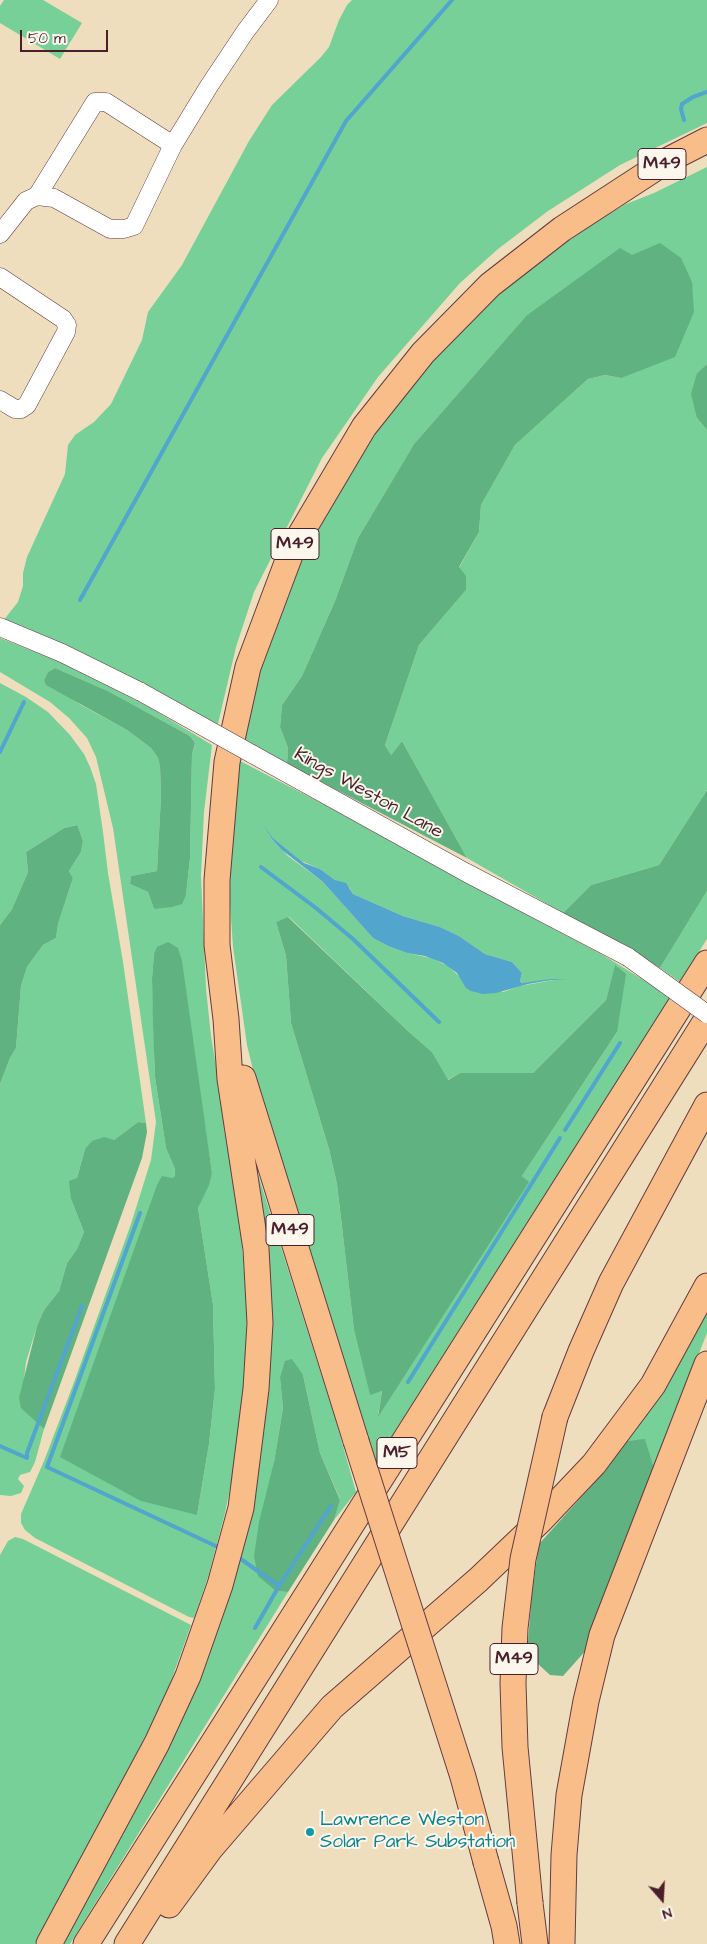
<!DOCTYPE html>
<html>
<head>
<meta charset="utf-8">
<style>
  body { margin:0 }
  #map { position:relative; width:707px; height:1944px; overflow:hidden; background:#efdebd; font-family:"Architects Daughter",sans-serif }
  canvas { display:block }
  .north { position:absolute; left:637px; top:1874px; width:50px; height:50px; -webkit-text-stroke:4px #fbf7ec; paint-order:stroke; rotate:161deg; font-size:14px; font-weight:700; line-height:20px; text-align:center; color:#4a1f2b }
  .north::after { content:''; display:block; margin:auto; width:18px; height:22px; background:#4a1f2b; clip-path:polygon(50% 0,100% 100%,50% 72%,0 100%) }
  .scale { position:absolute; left:20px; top:30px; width:88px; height:22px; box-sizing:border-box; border:2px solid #4a1f2b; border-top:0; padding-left:6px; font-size:15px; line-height:18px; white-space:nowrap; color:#4a1f2b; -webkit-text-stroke:4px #fbf7ec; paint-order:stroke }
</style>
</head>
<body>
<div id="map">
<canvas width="707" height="1944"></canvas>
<div class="north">N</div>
<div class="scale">50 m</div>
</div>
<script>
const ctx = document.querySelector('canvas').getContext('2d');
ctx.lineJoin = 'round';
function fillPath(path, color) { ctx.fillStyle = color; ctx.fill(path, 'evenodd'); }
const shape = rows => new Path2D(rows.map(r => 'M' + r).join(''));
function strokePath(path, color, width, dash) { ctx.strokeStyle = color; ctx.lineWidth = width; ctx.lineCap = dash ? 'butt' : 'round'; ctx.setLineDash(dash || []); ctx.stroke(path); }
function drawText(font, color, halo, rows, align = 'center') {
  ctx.font = font + ' "Architects Daughter",sans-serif'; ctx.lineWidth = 4; ctx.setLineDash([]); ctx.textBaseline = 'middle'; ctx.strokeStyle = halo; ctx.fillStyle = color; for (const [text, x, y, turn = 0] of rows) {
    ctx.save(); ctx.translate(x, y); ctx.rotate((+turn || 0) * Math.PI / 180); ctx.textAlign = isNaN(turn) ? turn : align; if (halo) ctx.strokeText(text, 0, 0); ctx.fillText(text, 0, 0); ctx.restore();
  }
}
const green = shape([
  [4,0,43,0,82,23,60,59,0,23,0,6],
  [352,0,707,0,707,123,620,165,548,211,498,249,460,283,378,377,322,458,254,592,236,647,217,728,3,621,18,602,23,586,23,573,27,557,65,474,68,445,75,435,94,422,111,404,142,340,148,312,182,265,249,141,272,105,321,57,329,47,339,20,347,5],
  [707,167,707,364,697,373,697,418,707,430,707,790,659,865,591,885,563,913,467,858,402,741,391,755,385,745,419,645,466,590,459,568,479,532,481,505,515,445,588,379,605,375,621,378,526,316,414,444,358,538,335,601,302,676,282,705,280,727,288,748,287,764,242,742,253,694,278,612,301,560,342,482,393,408,449,340,511,284,586,228,626,204,654,193],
  [0,638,63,663,149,707,212,745,204,812,201,876,206,989,211,1036,236,1188,242,1244,247,1315,244,1392,234,1469,225,1513,208,1577,194,1618,189,1617,35,1538,25,1530,21,1523,21,1514,44,1461,73,1385,131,1224,151,1160,156,1122,113,828,96,757,87,738,69,718,50,702,0,672],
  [55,668,108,691,190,736,195,743,192,754,190,858,186,895,154,909,148,892,130,884,131,876,157,871,161,796,160,765,158,758,151,748,127,730,81,705,44,680,48,672],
  [154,954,200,1095,212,1173,198,1208,213,1305,215,1389,209,1444,197,1515,172,1178,175,1176,175,1169,166,1148,155,1077,152,978],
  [0,683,26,697,48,712,70,735,84,754,90,767,96,784,103,832,108,873,123,962,146,1123,138,1122,114,1140,85,1149,71,1199,84,1232,77,1249,67,1263,59,1291,44,1310,37,1326,26,1362,24,1379,34,1419,44,1429,35,1462,30,1472,20,1475,18,1479,24,1486,21,1493,11,1496,0,1495,0,1084,10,1058,16,1048,21,986,27,967,43,945,56,938,58,924,73,878,69,871,81,852,83,841,76,825,64,828,26,852,28,872,12,909,0,925],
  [240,761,379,833,512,907,603,955,671,997,372,1467,261,1103,247,1045,233,947,230,902,231,840],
  [266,829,273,838,299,860,320,869,335,880,349,887,353,894,403,916,440,927,459,936,485,954,512,962,522,973,520,981,523,983,554,980,520,986,503,992,460,977,448,966,431,958,407,953,388,946,373,938,323,882,288,856,272,839],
  [289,917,409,1032,432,1052,447,1080,460,1073,533,1073,606,1000,615,966,617,1032,522,1176,528,1182,378,1415,382,1391,370,1394,354,1330,337,1184,329,1149,291,1023,286,956,276,922],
  [707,891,707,939,680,982,660,968],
  [254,1162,335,1418,356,1492,334,1520,340,1499,320,1453,303,1375,280,1378,283,1408,274,1462,276,1591,288,1592,70,1944,60,1944,240,1547],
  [707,1314,707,1333,654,1468,645,1440,627,1441,677,1368],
  [15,1537,23,1539,191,1625,171,1681,153,1721,126,1775,35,1944,0,1944,0,1555,8,1541]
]);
const forest = shape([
  [660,243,681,258,692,282,694,312,675,357,621,378,605,375,588,379,515,445,481,505,479,532,459,567,466,576,466,590,419,645,385,745,391,755,402,741,467,858,287,764,288,748,280,727,282,705,302,676,335,601,358,538,414,444,526,316,620,248,632,255],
  [707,364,707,430,697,418,691,394,697,373],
  [55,668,108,691,190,736,195,743,192,754,190,858,186,895,182,904,172,907,154,909,148,892,130,884,131,876,157,871,161,796,160,766,158,758,151,748,127,730,46,685,44,680,48,672],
  [707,790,707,891,660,968,620,943,563,913,591,885,659,865],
  [77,825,83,841,81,852,69,871,73,878,58,924,56,938,43,945,27,967,21,986,16,1048,10,1058,0,1084,0,925,12,909,28,872,26,852,64,828],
  [288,917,409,1032,432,1052,448,1080,460,1073,533,1073,606,1000,615,965,626,974,617,1032,522,1176,529,1182,378,1417,382,1391,370,1395,354,1330,337,1184,329,1149,291,1023,286,956,276,922],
  [168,942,178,948,182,961,212,1173,209,1185,198,1208,213,1305,215,1389,209,1444,197,1515,141,1501,60,1457,157,1185,162,1176,172,1178,175,1176,175,1169,166,1148,155,1077,153,1025,152,978,154,954,157,947],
  [138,1122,146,1123,147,1132,142,1158,44,1429,21,1408,19,1398,37,1326,44,1310,59,1291,67,1263,77,1249,84,1232,71,1199,69,1181,77,1178,85,1149,92,1141,104,1137,114,1140],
  [292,1359,303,1375,320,1453,340,1500,334,1520,288,1592,276,1591,258,1576,254,1556,259,1522,274,1462,283,1408,280,1378,285,1361],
  [645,1439,654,1468,588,1648,563,1676,550,1675,527,1654,532,1593,539,1544,603,1473,627,1441]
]);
const water = shape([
  [264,826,273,838,296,857,304,863,320,869,335,880,346,883,353,894,403,916,440,927,459,936,485,954,512,962,522,973,520,981,522,983,551,979,567,980,551,980,528,984,496,993,483,994,471,991,466,988,457,973,443,963,425,956,407,953,388,946,373,938,323,882,282,850,272,839]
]);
const stream = shape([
  [684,120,681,109,682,104,693,97,707,92],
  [80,600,346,121,452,0],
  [0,752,24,702],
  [261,867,316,908,353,939,439,1022],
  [565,1130,620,1043],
  [140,1213,47,1467,220,1548],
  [408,1382,560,1138],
  [0,1446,27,1458,27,1453,82,1306],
  [238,1557,279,1586,331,1506],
  [255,1628,279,1586]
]);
const minor = shape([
  [37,196,95,102,106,102,173,145],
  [0,234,26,201,37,196,54,198,110,229,124,229,134,226,173,145,209,86,245,32,269,0],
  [0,277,63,319,67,325,66,332,27,405,21,409,15,409,0,400],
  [0,627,62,653,141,692],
  [252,754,465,872,628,957]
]);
const highway = shape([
  [243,1078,356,1441],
  [555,1417,581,1351,611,1283,707,1105],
  [486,1862,504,1926,507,1944],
  [530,1903,535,1944],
  [169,1905,210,1849,332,1707,478,1580,540,1521,594,1464,653,1385,707,1286],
  [49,1944,157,1743,188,1676,220,1585,241,1508,256,1389,260,1323,256,1249,230,1079,226,1019,217,945,217,880,227,762,248,667,293,547,364,427,423,353,490,285,562,229,668,160,707,140],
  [86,1944,707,963],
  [127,1944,707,1019],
  [562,1944,564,1855,569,1795,586,1701,602,1635,707,1364]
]);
const minorBridge = shape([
  [141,692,252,754],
  [628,957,707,1014]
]);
const highwayBridge = shape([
  [356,1441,463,1777,486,1862],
  [530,1903,515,1747,513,1683,515,1628,523,1559,555,1417]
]);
const markers = [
  [310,1832,5,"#0f9aa8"]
];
const shields = [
  [662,164,48],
  [295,544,48],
  [290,1230,48],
  [397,1453,40],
  [514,1659,48]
];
const shieldNames = [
  ["M49",662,164],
  ["M49",295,544],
  ["M49",290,1230],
  ["M5",397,1453],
  ["M49",514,1659]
];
const streetNames = [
  ["Kings Weston Lane",368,794,29]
];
const cultureNames = [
  ["Lawrence Weston",320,1821],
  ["Solar Park Substation",320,1843]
];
fillPath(green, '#76d097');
fillPath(forest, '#60b280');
fillPath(water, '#52a5cd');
strokePath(stream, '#52a5cd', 4);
strokePath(minor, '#633c41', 19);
strokePath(highway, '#633c41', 27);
strokePath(minor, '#fff', 18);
strokePath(highway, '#f8bd89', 25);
strokePath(minorBridge, '#633c41', 19, []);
strokePath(highwayBridge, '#633c41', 27, []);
strokePath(minorBridge, '#fff', 18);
strokePath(highwayBridge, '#f8bd89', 25);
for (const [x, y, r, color] of markers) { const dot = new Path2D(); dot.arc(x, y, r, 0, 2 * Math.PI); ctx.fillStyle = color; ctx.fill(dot); strokePath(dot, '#fbf7ec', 2); }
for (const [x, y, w] of shields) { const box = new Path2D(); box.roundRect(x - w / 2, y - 15.5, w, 31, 4); ctx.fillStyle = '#fbf7ec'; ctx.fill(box); strokePath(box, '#4a1f2b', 1); }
drawText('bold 18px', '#4a1f2b', null, shieldNames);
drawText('19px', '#4a1f2b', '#fbf7ec', streetNames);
drawText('19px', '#0d838f', '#fbf7ec', cultureNames, 'left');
</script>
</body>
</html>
